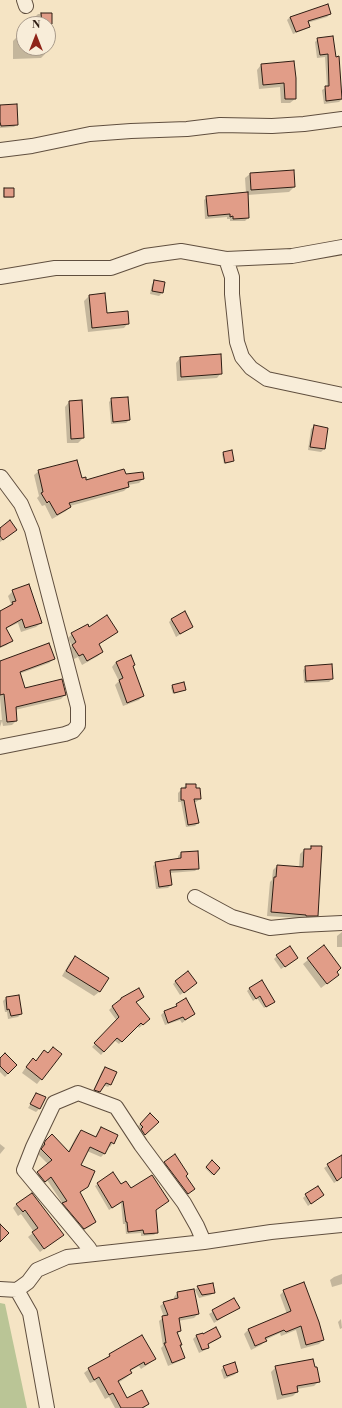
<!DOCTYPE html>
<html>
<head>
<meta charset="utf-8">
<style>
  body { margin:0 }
  #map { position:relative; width:342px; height:1408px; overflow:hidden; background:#f5e4c4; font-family:"Libre Bodoni",serif }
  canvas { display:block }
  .north { position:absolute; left:16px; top:16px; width:40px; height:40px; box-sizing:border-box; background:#f8edd9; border:1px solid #a89a8a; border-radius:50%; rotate:0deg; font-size:11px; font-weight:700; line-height:16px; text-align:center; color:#2f1d13 }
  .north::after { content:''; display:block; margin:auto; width:14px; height:18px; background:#8f2418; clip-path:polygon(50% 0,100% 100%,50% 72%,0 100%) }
</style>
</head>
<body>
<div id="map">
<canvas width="342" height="1408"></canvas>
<div class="north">N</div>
</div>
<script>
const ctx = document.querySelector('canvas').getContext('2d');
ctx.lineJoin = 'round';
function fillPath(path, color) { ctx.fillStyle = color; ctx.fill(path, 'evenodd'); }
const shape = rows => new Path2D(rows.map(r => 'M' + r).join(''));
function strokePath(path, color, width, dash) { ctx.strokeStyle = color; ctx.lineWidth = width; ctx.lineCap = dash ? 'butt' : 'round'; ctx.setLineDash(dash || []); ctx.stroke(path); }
const green = shape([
  [0,1303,5,1304,27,1408,0,1408]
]);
const shadow = shape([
  [327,5,330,14,327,17,307,23,309,26,306,29,293,34,287,20,290,17],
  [38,14,51,14,52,32,48,36,48,24,34,24,34,18],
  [24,34,24,48,45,48,45,54,41,58,13,59,13,41,17,37,21,37],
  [333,37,342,99,339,102,324,104,322,90,327,87,325,57,317,58,315,42,318,39],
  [293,62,295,99,290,103,281,103,280,87,259,89,257,70,261,65],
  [0,106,17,124,14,127,0,128],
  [250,174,294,187,289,192,247,195,248,218,245,221,230,221,230,219,227,219,227,217,205,219,204,200,207,197,246,193,245,178],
  [4,189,13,189,13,197,12,198,3,198,3,190],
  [155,281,162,293,159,296,150,294,152,284],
  [104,294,106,314,128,323,124,328,88,332,84,301,89,296],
  [180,358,221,373,217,378,177,381,176,363],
  [112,399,129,420,126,423,111,424,109,402],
  [69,402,83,438,78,443,67,443,65,407],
  [314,426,324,449,321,452,308,450,311,429],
  [224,453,233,461,232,462,224,464,222,454],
  [39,471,86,481,143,479,139,483,128,485,128,487,124,491,70,506,70,507,66,511,52,519,45,505,42,506,37,498,39,496,34,475],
  [0,529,13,533,0,542],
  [13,591,41,623,36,627,21,632,18,623,5,629,11,640,7,645,0,648,0,612,11,604,8,596],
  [172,619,192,627,176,637,169,622],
  [89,628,112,636,98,645,102,652,98,656,82,665,78,657,74,659,69,650,72,646,68,638,72,634],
  [130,656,132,667,143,696,139,700,123,706,115,685,119,681,112,667,116,662],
  [54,659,49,663,19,674,24,689,65,695,61,699,15,710,16,721,12,725,3,726,2,721,0,727,0,720,2,720,0,698,0,662],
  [306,667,332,679,329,682,304,683,303,670],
  [172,686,185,690,173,694,171,688],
  [186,785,200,799,196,802,194,802,198,823,195,826,186,827,181,802,178,802,178,793],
  [312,847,317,915,313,919,267,916,270,882,272,880,273,870,277,866,299,867,300,854,304,850,308,850],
  [181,853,198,868,195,871,170,873,171,885,168,888,156,889,153,866,156,863,178,860,178,856],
  [342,932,342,947,337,947,337,936],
  [324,947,338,975,321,988,303,964],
  [277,956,294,961,281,969,274,959],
  [75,958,108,978,99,992,94,996,62,976,70,962],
  [176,981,193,986,180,995,173,984],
  [250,988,271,1004,264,1008,257,998,253,1001,247,991],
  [18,996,21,1014,18,1017,8,1019,7,1012,5,1012,3,1001,6,998],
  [143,997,135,1003,146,1022,139,1028,137,1025,119,1044,114,1040,101,1055,92,1047,117,1021,109,1010,112,1007,119,1002],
  [186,1000,194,1014,182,1023,180,1020,165,1025,161,1015,164,1012,173,1009],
  [53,1048,41,1079,37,1084,22,1073,28,1064,35,1062,44,1051,47,1054],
  [0,1059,16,1065,5,1077,0,1072],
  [105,1068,110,1085,108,1087,103,1085,97,1094,92,1093,102,1071],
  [37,1094,44,1098,39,1109,36,1112,28,1108],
  [150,1115,157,1122,141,1138,138,1133,141,1131,137,1127],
  [102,1128,113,1143,110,1147,108,1146,105,1153,101,1157,87,1151,80,1166,88,1186,79,1193,95,1222,91,1226,80,1232,59,1207,63,1204,47,1180,41,1185,34,1177,48,1164,38,1154,42,1149,41,1147,42,1145,52,1136,68,1152,77,1135,81,1131,95,1138,98,1132],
  [0,1144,5,1148,0,1154],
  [342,1156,342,1178,334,1183,324,1168],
  [212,1162,219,1168,212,1175,205,1168],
  [165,1163,185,1176,190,1192,184,1196,162,1165],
  [98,1184,120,1186,130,1190,155,1210,157,1232,154,1235,141,1236,141,1233,126,1234,125,1224,123,1224,121,1203,109,1210,95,1186],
  [306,1195,323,1195,308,1206,303,1198],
  [17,1204,62,1235,40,1252,28,1237,34,1232,21,1214,18,1216,13,1208],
  [342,1274,342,1284,332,1287,330,1280,334,1277],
  [198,1287,214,1292,211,1295,199,1298,195,1290],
  [284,1291,323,1340,319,1344,301,1349,296,1330,281,1336,280,1333,265,1340,266,1341,261,1345,251,1350,244,1334,249,1329,287,1314,280,1295],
  [177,1293,198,1314,194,1318,178,1321,180,1331,177,1334,181,1344,179,1346,184,1358,180,1361,168,1366,161,1348,163,1346,159,1321,164,1317,160,1306,164,1303,174,1300,174,1297],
  [234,1299,239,1307,214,1323,209,1314],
  [341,1319,342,1328,340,1329,338,1322],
  [202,1334,220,1337,217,1340,207,1345,208,1347,205,1350,199,1353,193,1339,196,1336],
  [110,1355,155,1359,150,1363,141,1369,139,1366,130,1371,131,1373,127,1377,118,1383,127,1399,148,1404,144,1408,115,1408,109,1397,105,1399,95,1381,90,1383,84,1373,89,1369,105,1359],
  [224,1367,237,1372,234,1375,224,1379,221,1370],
  [276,1367,319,1381,314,1386,297,1389,297,1392,293,1396,277,1400,271,1372]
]);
const building = shape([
  [328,4,331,14,308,21,310,27,296,32,290,17,328,4],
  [41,13,52,13,52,24,42,24,41,13],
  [333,36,336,57,339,56,342,99,326,101,325,86,329,86,328,54,320,55,317,38,333,36],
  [294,61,296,78,296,99,285,99,284,83,263,85,261,64,294,61],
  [17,104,18,125,1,126,0,122,0,105,17,104],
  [294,170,295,187,251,190,250,173,294,170],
  [4,188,14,188,14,197,4,197,4,188],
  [248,192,249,218,233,219,233,216,230,217,230,214,208,216,206,196,248,192],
  [154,280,165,282,163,293,152,291,154,280],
  [105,293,107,313,128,311,129,324,92,328,89,295,105,293],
  [221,354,222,374,181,377,180,357,221,354],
  [128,397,130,420,113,422,111,398,128,397],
  [82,400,84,438,71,439,69,401,82,400],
  [314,425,328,428,325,449,310,447,314,425],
  [232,450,234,461,225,463,223,452,232,450],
  [77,460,82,478,86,477,86,480,124,469,126,474,143,472,144,479,128,482,129,487,69,503,71,507,57,515,49,501,47,503,41,493,43,492,38,470,77,460],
  [10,520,17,530,3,540,0,536,0,528,10,520],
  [29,584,42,623,25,628,22,619,6,628,13,641,0,647,0,611,13,604,12,602,16,601,12,590,29,584],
  [185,611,193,627,180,634,171,619,185,611],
  [107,615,118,632,99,644,103,652,87,661,83,654,79,656,72,645,76,642,71,633,88,624,89,627,107,615],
  [49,643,55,659,20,672,25,688,62,679,66,695,16,707,17,721,7,722,4,694,0,695,0,661,49,643],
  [131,655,135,665,133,666,144,696,127,703,119,680,123,678,116,662,131,655],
  [332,664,333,679,306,681,305,666,332,664],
  [184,682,186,690,174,693,172,685,184,682],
  [186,784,196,784,196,788,200,788,201,799,194,799,199,823,188,825,184,800,181,800,181,788,186,788,186,784],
  [311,846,322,846,318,916,306,916,306,915,271,912,274,877,276,877,277,865,303,867,304,849,311,849,311,846],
  [198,851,199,869,170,870,172,885,159,887,155,862,181,858,181,852,198,851],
  [324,945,341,968,337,972,339,975,327,984,307,958,324,945],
  [290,946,298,958,285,967,276,955,290,946],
  [75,956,109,978,100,992,66,971,75,956],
  [188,971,197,983,184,993,175,981,188,971],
  [262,980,275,1002,266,1007,260,996,256,999,249,988,262,980],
  [139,988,144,997,136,1002,150,1019,143,1025,141,1023,122,1042,117,1038,104,1052,94,1043,119,1017,112,1006,121,999,121,998,139,988],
  [19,995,22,1014,11,1016,9,1009,7,1010,6,997,19,995],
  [186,998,195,1014,185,1020,183,1017,168,1023,164,1011,177,1006,176,1004,186,998],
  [53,1047,62,1054,42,1080,26,1067,33,1058,36,1061,44,1050,48,1053,53,1047],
  [5,1053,17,1065,8,1074,0,1066,0,1058,5,1053],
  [105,1067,117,1072,111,1085,106,1083,100,1092,94,1090,105,1067],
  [36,1093,46,1097,40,1109,30,1104,36,1093],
  [150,1113,159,1122,145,1135,141,1129,143,1127,140,1124,150,1113],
  [101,1127,118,1135,114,1144,111,1142,105,1154,90,1147,81,1165,95,1171,88,1187,80,1192,96,1222,84,1229,62,1203,67,1201,51,1177,45,1182,37,1172,52,1160,41,1149,45,1144,44,1143,46,1140,52,1134,69,1152,81,1130,96,1137,101,1127],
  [175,1154,188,1174,186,1176,195,1189,188,1194,164,1162,175,1154],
  [342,1155,342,1177,337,1181,327,1164,342,1155],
  [212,1160,220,1168,214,1175,206,1167,212,1160],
  [113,1172,121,1184,126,1181,131,1188,152,1175,169,1201,156,1210,158,1233,144,1234,143,1230,128,1232,127,1222,126,1222,123,1201,112,1208,97,1183,113,1172],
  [318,1186,324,1195,311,1204,305,1194,318,1186],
  [32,1193,64,1235,44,1249,32,1232,38,1228,25,1210,23,1212,16,1204,32,1193],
  [0,1224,9,1233,0,1242,0,1224],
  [304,1282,319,1322,324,1340,306,1345,301,1326,286,1332,284,1330,265,1338,267,1341,255,1346,248,1329,291,1311,283,1290,304,1282],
  [213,1283,215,1293,202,1295,197,1286,213,1283],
  [194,1289,199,1314,179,1318,181,1331,177,1332,182,1345,180,1345,185,1358,172,1363,164,1343,166,1343,162,1316,168,1315,163,1302,178,1298,177,1292,194,1289],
  [234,1298,240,1308,217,1320,212,1310,234,1298],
  [216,1327,221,1337,208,1344,209,1348,202,1350,196,1335,203,1333,203,1334,216,1327],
  [142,1335,156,1359,145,1365,144,1362,130,1370,132,1373,118,1381,127,1398,142,1390,149,1404,142,1408,121,1408,113,1393,109,1395,99,1377,94,1380,88,1368,110,1356,109,1354,142,1335],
  [313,1359,315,1367,317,1367,320,1382,297,1386,298,1392,282,1395,275,1366,313,1359],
  [235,1362,238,1372,227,1376,223,1366,235,1362]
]);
const minor = shape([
  [24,0,26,6],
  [0,150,32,146,90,134,131,131,187,129,220,125,272,126,304,124,342,119],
  [226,259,232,277,232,294,237,342,242,357,251,368,267,379,342,395],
  [0,277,55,268,111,268,145,256,181,251,226,259,292,256,342,247],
  [0,747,65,734,73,731,78,725,78,707,32,530,21,504,1,477],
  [195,897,232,917,270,928,300,925,342,923],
  [92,1254,89,1248,24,1170,33,1147,54,1103,78,1093,116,1107,141,1145,184,1203,197,1226,204,1242],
  [0,1289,17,1290,28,1282,37,1270,67,1257,204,1242,271,1232,342,1225],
  [17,1290,30,1313,47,1408]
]);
fillPath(green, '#bac596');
fillPath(shadow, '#0003');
fillPath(building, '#e19d88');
strokePath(building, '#2f1d13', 1);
strokePath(minor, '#604f3f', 16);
strokePath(minor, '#f8edd9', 14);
</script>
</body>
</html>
